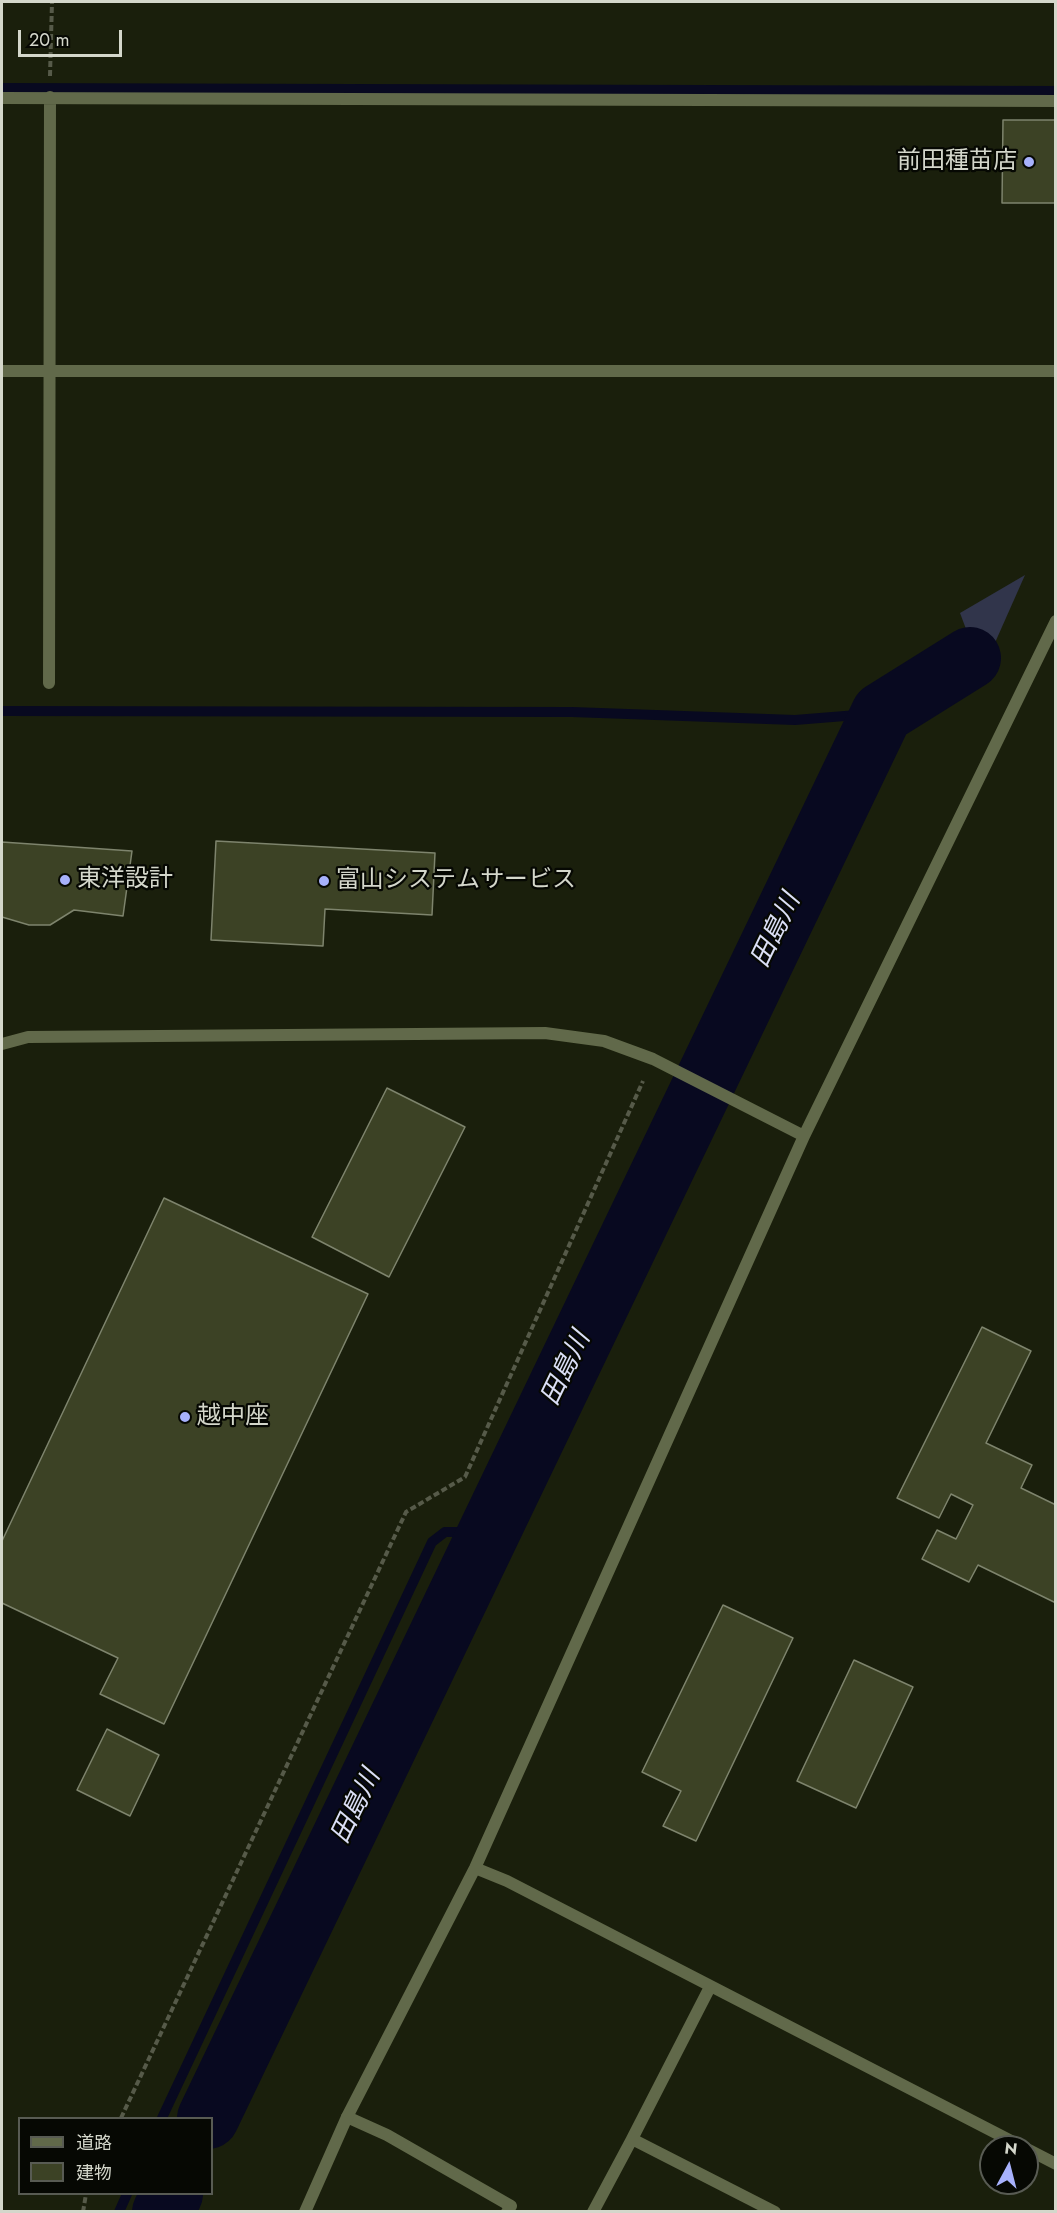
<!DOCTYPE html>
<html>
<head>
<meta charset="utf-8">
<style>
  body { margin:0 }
  #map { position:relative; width:1057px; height:2213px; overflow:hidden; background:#1a1f0c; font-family:Jost,"Noto Sans JP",sans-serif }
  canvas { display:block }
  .frame { position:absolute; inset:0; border:3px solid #d4d7cb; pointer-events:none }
  .legend { position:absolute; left:18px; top:2117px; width:195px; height:78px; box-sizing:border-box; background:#060803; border:2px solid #585b53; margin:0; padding:8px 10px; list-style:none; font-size:18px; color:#d4d7cb }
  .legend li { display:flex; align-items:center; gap:12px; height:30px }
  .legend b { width:30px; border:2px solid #585b53 }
  .north { position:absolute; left:979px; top:2135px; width:60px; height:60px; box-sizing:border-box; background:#060803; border:2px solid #585b53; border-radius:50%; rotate:7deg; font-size:16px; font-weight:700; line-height:24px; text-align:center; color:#d4d7cb }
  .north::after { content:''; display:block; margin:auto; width:21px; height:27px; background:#a7b1fc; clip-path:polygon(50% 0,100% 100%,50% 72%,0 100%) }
  .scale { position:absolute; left:18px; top:30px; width:104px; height:27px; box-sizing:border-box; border:3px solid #d4d7cb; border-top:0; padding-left:8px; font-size:18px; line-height:21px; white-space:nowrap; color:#d4d7cb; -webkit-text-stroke:4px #060803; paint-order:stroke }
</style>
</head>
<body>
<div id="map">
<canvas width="1057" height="2213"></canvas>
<div class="frame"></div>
<ul class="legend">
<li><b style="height:8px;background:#61694a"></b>道路</li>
<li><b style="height:16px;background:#3c4225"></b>建物</li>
</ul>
<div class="north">N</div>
<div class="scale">20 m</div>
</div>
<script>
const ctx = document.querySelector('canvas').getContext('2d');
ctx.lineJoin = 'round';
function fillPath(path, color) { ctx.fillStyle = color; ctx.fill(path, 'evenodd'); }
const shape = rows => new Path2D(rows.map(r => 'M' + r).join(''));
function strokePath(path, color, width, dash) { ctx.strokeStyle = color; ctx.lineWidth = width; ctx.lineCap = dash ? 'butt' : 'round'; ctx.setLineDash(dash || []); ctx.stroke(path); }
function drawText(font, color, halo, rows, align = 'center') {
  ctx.font = font + ' Jost,"Noto Sans JP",sans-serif'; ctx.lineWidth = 4.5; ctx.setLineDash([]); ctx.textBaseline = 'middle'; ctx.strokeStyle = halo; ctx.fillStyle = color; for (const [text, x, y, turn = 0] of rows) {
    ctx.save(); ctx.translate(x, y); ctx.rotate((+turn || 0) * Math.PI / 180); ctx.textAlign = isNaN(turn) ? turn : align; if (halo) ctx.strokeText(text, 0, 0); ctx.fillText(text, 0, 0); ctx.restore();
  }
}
const green = shape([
  [1025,575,982,672,960,613]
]);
const stream = shape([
  [2,88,1056,91],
  [2,711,572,712,795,720,882,713],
  [162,2118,432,1542,445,1532,456,1532,484,1542],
  [119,2212,127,2194]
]);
const river = shape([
  [208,2118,882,713,970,658],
  [163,2212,172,2194]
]);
const building = shape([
  [1003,120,1056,120,1056,203,1002,203,1003,120],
  [216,841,435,853,432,915,325,909,323,946,211,940,216,841],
  [2,842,132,851,123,916,74,910,50,925,29,925,2,917,2,842],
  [387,1088,465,1127,389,1277,312,1237,387,1088],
  [164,1198,368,1294,164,1724,100,1694,118,1658,2,1603,2,1541,164,1198],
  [982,1327,1031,1351,986,1443,1032,1465,1021,1488,1056,1505,1056,1603,978,1565,969,1582,922,1559,937,1530,956,1539,973,1505,951,1494,939,1518,897,1498,982,1327],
  [723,1605,793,1638,696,1841,663,1826,681,1791,642,1772,723,1605],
  [854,1660,913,1687,856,1808,797,1781,854,1660],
  [107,1729,159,1755,130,1816,77,1790,107,1729]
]);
const path = shape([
  [50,76,52,2],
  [121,2118,406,1512,465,1477,643,1081],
  [83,2212,86,2194]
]);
const minor = shape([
  [2,98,1056,101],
  [2,371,1056,371],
  [49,683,50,97],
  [710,1987,632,2139,775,2212],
  [347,2117,387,2135,511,2206,507,2212],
  [593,2212,632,2139]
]);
const tertiary = shape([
  [2,1044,28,1037,545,1033,604,1041,653,1059,804,1136],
  [475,1868,507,1881,1023,2147],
  [1027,2149,1056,2164],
  [305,2212,347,2117,475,1868,804,1136,1056,621]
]);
const markers = [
  [1029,162,6,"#a7b1fc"],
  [65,880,6,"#a7b1fc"],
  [324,881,6,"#a7b1fc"],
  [185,1417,6,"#a7b1fc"]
];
const poiNames = [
  ["前田種苗店",1017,162,"right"],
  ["東洋設計",77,880],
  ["富山システムサービス",336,881],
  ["越中座",197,1417]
];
const waterNames = [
  ["田島川",777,931,-64],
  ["田島川",567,1369,-64],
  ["田島川",357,1807,-64]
];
fillPath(green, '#31354b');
strokePath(stream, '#080920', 10);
strokePath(river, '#080920', 62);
fillPath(building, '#3c4225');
strokePath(building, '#7e846d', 1.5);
strokePath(path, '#565a49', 4, [6, 3]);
strokePath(minor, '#61694a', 12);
strokePath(tertiary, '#61694a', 12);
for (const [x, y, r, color] of markers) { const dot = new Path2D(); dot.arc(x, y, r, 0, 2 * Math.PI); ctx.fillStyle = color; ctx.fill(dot); strokePath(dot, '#060803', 2); }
drawText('24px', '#d4d7cb', '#060803', poiNames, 'left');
drawText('italic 26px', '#dce0f7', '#060803', waterNames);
</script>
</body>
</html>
